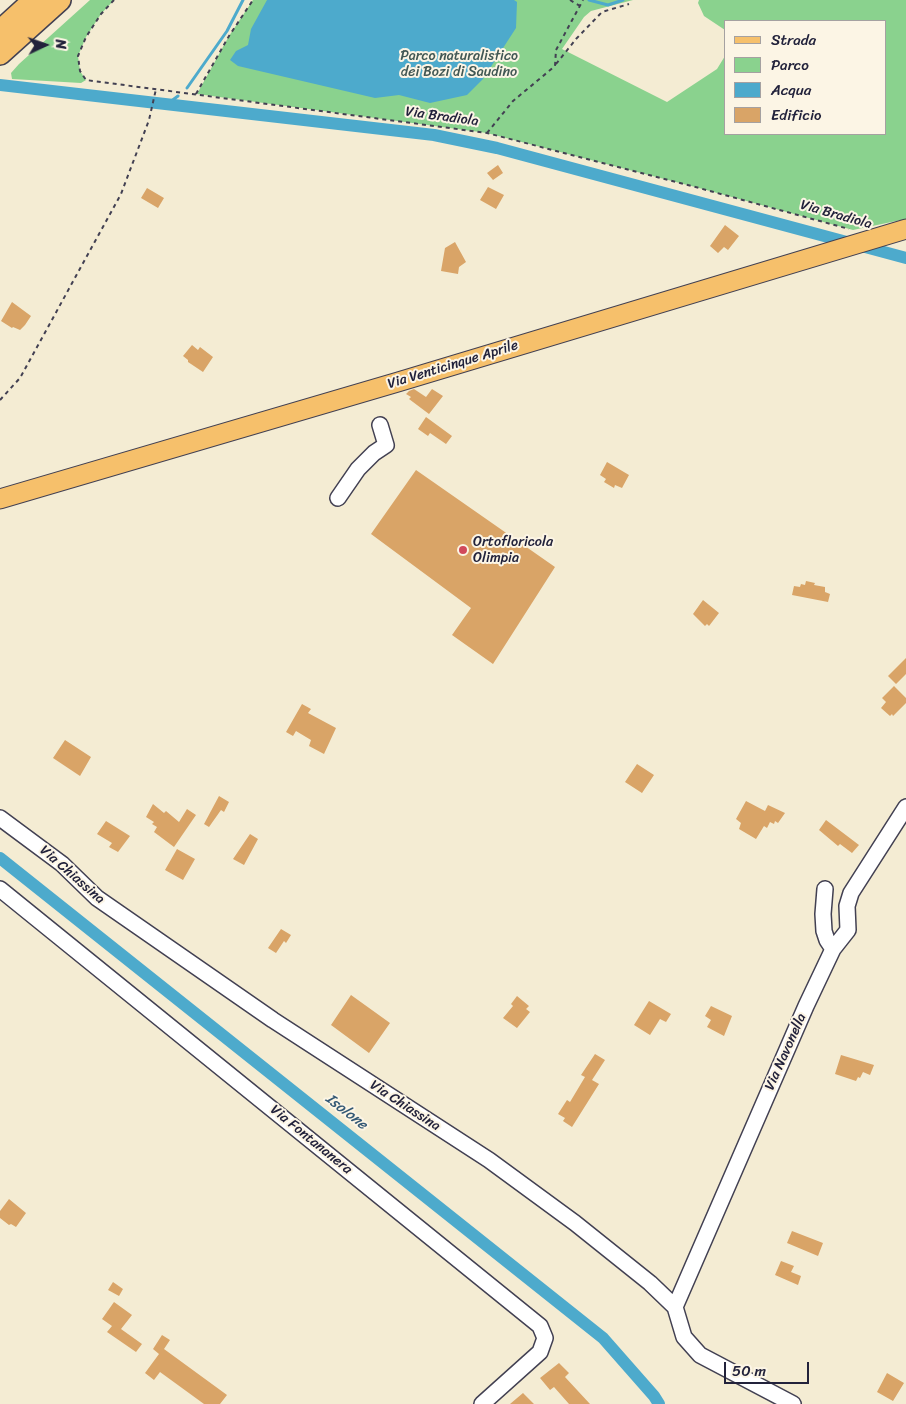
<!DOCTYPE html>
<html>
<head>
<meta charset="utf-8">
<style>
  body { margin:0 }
  #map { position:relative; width:906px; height:1404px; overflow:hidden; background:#f4ecd3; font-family:Sriracha,sans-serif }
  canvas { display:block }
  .legend { position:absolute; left:724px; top:20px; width:162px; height:115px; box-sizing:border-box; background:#fcf5e5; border:1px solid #a5a1a1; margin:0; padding:6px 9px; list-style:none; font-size:15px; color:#22223b }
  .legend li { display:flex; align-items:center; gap:10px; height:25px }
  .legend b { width:25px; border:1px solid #a5a1a1 }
  .north { position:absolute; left:20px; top:20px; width:50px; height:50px; -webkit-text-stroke:4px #fcf5e5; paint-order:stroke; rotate:87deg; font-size:14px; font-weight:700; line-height:20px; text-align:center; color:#22223b }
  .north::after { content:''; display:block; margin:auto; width:18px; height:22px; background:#22223b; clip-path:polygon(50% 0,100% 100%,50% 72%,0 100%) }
  .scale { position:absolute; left:724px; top:1362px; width:85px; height:22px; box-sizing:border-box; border:2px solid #22223b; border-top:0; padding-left:6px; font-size:15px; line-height:18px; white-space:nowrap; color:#22223b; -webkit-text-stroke:4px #fcf5e5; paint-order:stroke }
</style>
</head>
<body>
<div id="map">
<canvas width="906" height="1404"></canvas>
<ul class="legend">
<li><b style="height:6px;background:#f6c06b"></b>Strada</li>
<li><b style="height:14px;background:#8ad28e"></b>Parco</li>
<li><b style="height:14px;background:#4daacc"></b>Acqua</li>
<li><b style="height:14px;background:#d9a467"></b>Edificio</li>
</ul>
<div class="north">N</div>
<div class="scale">50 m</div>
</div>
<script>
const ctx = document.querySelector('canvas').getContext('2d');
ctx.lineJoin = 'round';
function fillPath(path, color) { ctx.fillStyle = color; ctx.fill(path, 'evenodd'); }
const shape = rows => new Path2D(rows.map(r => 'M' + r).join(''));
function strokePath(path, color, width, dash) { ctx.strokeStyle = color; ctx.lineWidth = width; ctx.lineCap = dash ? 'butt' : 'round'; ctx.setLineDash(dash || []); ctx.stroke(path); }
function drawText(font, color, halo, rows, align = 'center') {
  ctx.font = font + ' Sriracha,sans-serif'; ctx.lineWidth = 4; ctx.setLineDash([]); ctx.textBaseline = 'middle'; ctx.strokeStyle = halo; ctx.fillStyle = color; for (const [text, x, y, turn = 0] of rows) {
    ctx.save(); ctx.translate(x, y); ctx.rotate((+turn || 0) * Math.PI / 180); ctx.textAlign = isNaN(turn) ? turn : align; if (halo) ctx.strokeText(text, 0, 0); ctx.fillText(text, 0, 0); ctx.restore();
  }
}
const green = shape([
  [90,0,114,0,101,14,86,37,78,56,80,71,86,80,81,83,12,79,11,73,19,64],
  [253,0,633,0,591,11,584,17,562,49,667,102,717,69,725,56,725,134,885,134,885,21,725,21,725,30,704,16,698,3,699,0,906,0,906,219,853,230,699,188,487,133,197,94,229,36]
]);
const water = shape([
  [267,0,514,0,517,2,516,28,483,79,467,95,430,103,399,95,375,98,238,66,230,60,236,51,248,45,251,29]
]);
const stream = shape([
  [589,0,608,5,623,0],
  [187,88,227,31,243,0],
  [166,105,178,96]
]);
const canal = shape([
  [0,85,434,135,497,148,906,258],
  [0,858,603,1338,654,1396,659,1404]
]);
const building = shape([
  [498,165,503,173,493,180,487,173],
  [488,187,504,195,496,209,480,200],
  [147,188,164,198,158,208,141,198],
  [725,225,739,236,728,250,724,247,718,253,710,246],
  [455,242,466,262,459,267,458,274,441,271,445,248],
  [12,302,31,316,25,325,20,330,13,327,12,328,1,321],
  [192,345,198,350,200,347,213,357,203,372,188,362,188,360,183,356],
  [414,389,426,397,432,389,443,396,429,414,409,399,411,397,406,394,409,391],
  [426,417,452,436,446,444,430,433,428,436,418,429],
  [607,462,629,475,622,488,615,485,614,488,604,482,606,479,600,475],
  [416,470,555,567,493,664,452,635,471,608,371,534],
  [806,581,815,583,814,585,825,587,825,592,830,594,828,602,792,595,794,586,800,587,801,584,805,585],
  [703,600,719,613,709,626,707,624,705,626,693,614],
  [906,658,906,674,896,684,888,676],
  [894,686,906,698,906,703,893,716,892,714,890,716,881,708,886,702,882,698],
  [302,704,311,709,308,713,336,728,324,754,309,746,311,740,296,731,293,736,286,732],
  [65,740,91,757,80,776,53,758],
  [637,764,654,775,642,793,625,782],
  [219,796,229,802,224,812,221,810,209,827,204,824],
  [746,801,765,811,768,805,785,813,778,823,775,821,774,824,770,822,767,828,764,826,756,839,739,829,741,823,736,819],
  [153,804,164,813,166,811,179,822,187,809,196,815,174,847,154,832,157,827,152,824,154,822,146,817],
  [826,820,859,845,852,853,840,844,838,846,819,830],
  [106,821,130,836,118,852,109,847,112,843,97,834],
  [250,834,258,839,244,865,233,859],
  [177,849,195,859,183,880,165,870],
  [281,929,291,935,286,943,284,941,276,953,268,948],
  [351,995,390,1023,369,1053,331,1025],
  [517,996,529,1006,526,1009,530,1012,517,1028,503,1018,513,1006,511,1004],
  [649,1001,671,1014,666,1022,660,1019,650,1035,634,1025],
  [711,1006,732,1016,724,1036,707,1027,711,1020,705,1016],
  [595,1054,605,1060,592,1080,599,1084,572,1127,563,1121,565,1118,558,1114,567,1100,570,1102,585,1077,581,1075],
  [841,1055,874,1065,870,1075,863,1072,860,1078,858,1077,856,1081,835,1074],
  [9,1199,26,1213,16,1227,11,1224,9,1225,0,1218,0,1211],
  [792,1231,823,1243,818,1256,787,1243],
  [781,1261,794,1266,791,1272,801,1276,798,1285,775,1275],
  [113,1282,123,1289,119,1296,108,1290],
  [114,1302,132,1315,121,1329,142,1344,136,1352,107,1332,112,1326,102,1319],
  [162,1335,170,1340,164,1349,227,1395,220,1404,204,1404,160,1372,154,1380,145,1373,159,1354,153,1349],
  [559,1363,569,1373,565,1377,590,1404,569,1404,554,1387,550,1390,540,1378],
  [887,1373,904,1383,893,1401,877,1392],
  [523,1393,534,1404,510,1404]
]);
const path = shape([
  [114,0,101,14,86,37,78,56,80,71,86,80,487,133,699,188,849,229],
  [570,0,580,6],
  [556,64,576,39,602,12,629,4],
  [196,94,229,36,253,0],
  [487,133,513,101,555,66,556,50,583,0],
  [0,400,20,378,121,194,149,120,156,89]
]);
const minor = shape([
  [338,498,358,469,374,453,386,445,380,425],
  [0,818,62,864,97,898,273,1020,489,1160,575,1223,650,1283,675,1307,684,1337,700,1355,793,1404],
  [0,889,540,1326,545,1338,540,1352,482,1404],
  [825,889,823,914,824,931,827,940,833,949],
  [675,1307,806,1006,833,949,848,930,847,906,851,893,906,807]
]);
const major = shape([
  [0,499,398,382,906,229]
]);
const highway = shape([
  [0,31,34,0],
  [0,54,60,0]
]);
const markers = [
  [463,550,5,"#d1495b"]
];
const parkNames = [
  ["Parco naturalistico",459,56],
  ["dei Bozi di Saudino",459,72]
];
const streetNames = [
  ["Via Bradiola",442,117,8],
  ["Via Bradiola",836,215,16],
  ["Via Venticinque Aprile",453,365,-17],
  ["Via Chiassina",72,875,41],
  ["Via Navonella",786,1052,-66],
  ["Via Chiassina",405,1106,33],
  ["Via Fontananera",311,1140,39]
];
const poiNames = [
  ["Ortofloricola",473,542],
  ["Olimpia",473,558]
];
const waterNames = [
  ["Isolone",346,1112,38]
];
fillPath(green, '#8ad28e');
fillPath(water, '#4daacc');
strokePath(stream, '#4daacc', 3);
strokePath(canal, '#4daacc', 12);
fillPath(building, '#d9a467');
strokePath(minor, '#424052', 18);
strokePath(major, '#424052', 21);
strokePath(highway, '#424052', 24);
strokePath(path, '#424052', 2, [4, 4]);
strokePath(minor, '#fff', 15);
strokePath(major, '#f6c06b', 19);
strokePath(highway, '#f6c06b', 21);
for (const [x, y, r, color] of markers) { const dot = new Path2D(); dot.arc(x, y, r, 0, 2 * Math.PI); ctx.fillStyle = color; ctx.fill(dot); strokePath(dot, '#fcf5e5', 2); }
drawText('14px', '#415754', '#fcf5e5', parkNames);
drawText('14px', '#22223b', '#fcf5e5', streetNames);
drawText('14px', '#22223b', '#fcf5e5', poiNames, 'left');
drawText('italic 15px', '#335875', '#fcf5e5', waterNames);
</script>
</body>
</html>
